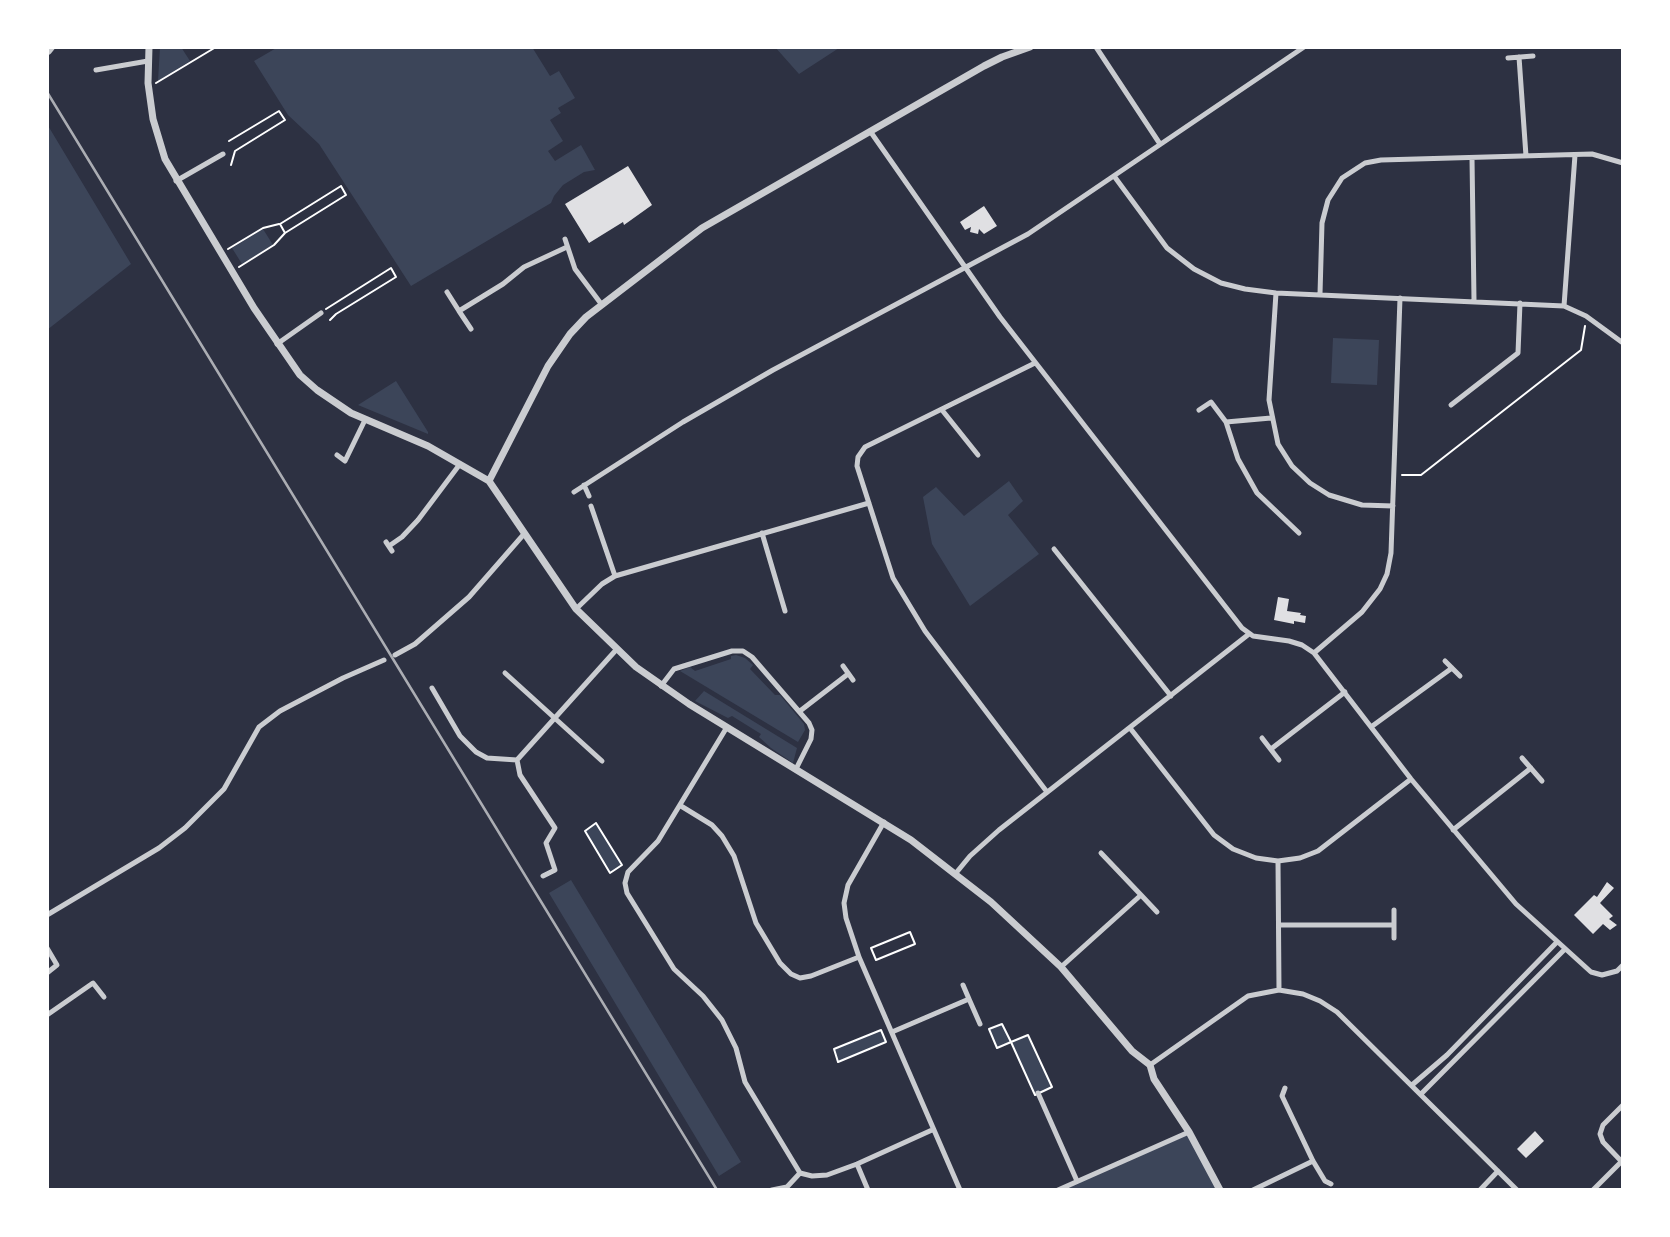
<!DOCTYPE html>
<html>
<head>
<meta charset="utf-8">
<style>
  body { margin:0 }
  #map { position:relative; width:1670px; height:1237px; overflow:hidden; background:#2d3142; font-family:Figtree,sans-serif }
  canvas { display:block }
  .frame { position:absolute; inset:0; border:49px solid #fff; pointer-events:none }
</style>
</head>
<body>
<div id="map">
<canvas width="1670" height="1237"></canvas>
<div class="frame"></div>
</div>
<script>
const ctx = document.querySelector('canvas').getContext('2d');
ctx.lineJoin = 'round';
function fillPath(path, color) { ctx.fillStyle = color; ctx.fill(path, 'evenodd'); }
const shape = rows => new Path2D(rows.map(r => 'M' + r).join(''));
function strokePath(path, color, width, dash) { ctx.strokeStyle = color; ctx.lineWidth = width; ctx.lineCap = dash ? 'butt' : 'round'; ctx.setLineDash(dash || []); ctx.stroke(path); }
const green = shape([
  [160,47,181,47,190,61,158,81],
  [278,47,532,47,550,76,559,71,575,98,558,108,561,113,550,120,563,141,548,151,555,161,581,145,595,170,584,172,563,185,554,196,551,203,411,286,319,144,288,115,254,61],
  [775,47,838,47,839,48,799,74],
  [47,124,131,264,47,330],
  [263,229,273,245,242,264,232,248],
  [1333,338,1379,340,1377,385,1331,383],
  [396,381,428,432,428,434,358,405],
  [1009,481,1023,501,1008,515,1039,554,970,606,932,544,923,497,936,487,964,516],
  [736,655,745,658,753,665,750,669,775,695,780,695,804,724,805,730,798,742,680,671,690,667,695,671,731,659,731,656],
  [704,691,797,748,793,763,771,748,759,737,761,734,732,716,728,718,695,701],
  [596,823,622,865,610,873,585,831],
  [571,880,741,1162,719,1176,549,893],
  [1002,1024,1011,1042,1028,1035,1052,1087,1035,1095,1011,1043,997,1048,989,1029],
  [881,1030,886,1042,838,1062,834,1049],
  [1189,1132,1219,1190,1058,1190]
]);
const building = shape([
  [628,166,652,205,624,225,623,222,589,243,565,204],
  [984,206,997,226,984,234,979,229,978,234,970,232,971,227,965,230,960,222],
  [1278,597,1289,599,1287,611,1301,613,1300,615,1306,616,1305,623,1294,621,1294,624,1274,620],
  [1607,882,1614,888,1600,903,1613,916,1609,919,1617,925,1610,930,1603,924,1593,934,1574,915,1594,895,1597,897],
  [1535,1131,1544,1141,1526,1158,1517,1149]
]);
const path = shape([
  [156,83,216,47],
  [229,141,279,111,285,120,235,151,231,165],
  [341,186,346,195,285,233,280,224,341,186],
  [228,249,263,228,279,224],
  [239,267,274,245,285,233],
  [326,309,391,268,396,277,336,314,330,320],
  [1402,475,1421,475,1581,350,1585,326],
  [596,823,622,865,610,873,585,831,596,823],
  [910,932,915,944,876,960,871,948,910,932],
  [1002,1024,1011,1042,997,1048,989,1029,1002,1024],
  [881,1030,886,1042,838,1062,834,1049,881,1030],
  [1028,1035,1052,1087,1035,1095,1011,1042,1028,1035]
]);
const minor = shape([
  [1096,47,1160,144],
  [49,52,53,47],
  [1519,57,1526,156],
  [1508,58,1533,56],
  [96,70,148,61],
  [870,131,1000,317,1242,628,1253,636,1289,641,1302,645,1314,653,1411,779,1516,904,1591,972,1602,975,1617,971,1623,965],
  [1472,158,1474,300],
  [1114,176,1167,248,1194,269,1221,283,1245,289,1276,293,1564,306,1586,316,1623,343],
  [176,181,223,154],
  [565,239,575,269,602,305],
  [447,292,459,311],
  [1276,293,1269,400,1278,444,1292,466,1310,483,1329,495,1362,505,1393,506],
  [1320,294,1322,223,1328,200,1342,178,1365,163,1381,160,1592,154,1623,163],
  [1564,306,1575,155],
  [471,329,459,311,503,284,524,267,567,247],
  [277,344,321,313],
  [1035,363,865,447,858,457,857,466,893,578,925,631,1047,792],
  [1451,405,1518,353,1520,303],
  [942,410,978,455],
  [1199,410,1211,402,1226,422],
  [1271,418,1226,422,1238,459,1257,493,1299,533],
  [337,455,345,461,365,420],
  [584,485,589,496],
  [574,492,683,422,773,370,1028,234,1304,47],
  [591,506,615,576],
  [762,533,785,611],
  [386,542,392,551],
  [389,546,402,537,418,520,460,464],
  [1054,549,1171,696],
  [576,609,602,584,615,576,869,503],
  [1314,653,1362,612,1380,589,1387,574,1391,553,1400,298],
  [395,655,415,644,469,597,524,534],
  [1445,661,1460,676],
  [843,666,853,680],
  [505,673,602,761],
  [661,686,674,669,732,651,743,651,752,657,809,723,812,730,811,739,796,769],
  [432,688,460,736,476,752,487,758,517,760],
  [800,711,848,674],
  [727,727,658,841,628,872,625,883,627,893,674,969,703,996,722,1020,736,1048,745,1082,800,1173,812,1176,827,1175,857,1164,932,1130],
  [1371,727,1452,668],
  [1130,728,1214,835,1233,849,1256,858,1278,861,1300,858,1318,851,1411,779],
  [1262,738,1279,760],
  [1271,749,1345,692],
  [1522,758,1542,781],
  [517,760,616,650],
  [517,760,520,775,555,828,546,843,555,870,543,876],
  [681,806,712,825,722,836,734,856,756,923,780,963,791,974,800,978,811,976,859,957],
  [884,822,848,885,844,903,846,918,859,957,960,1190],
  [1453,830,1531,768],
  [1278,861,1279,990],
  [956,873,970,856,999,830,1249,634],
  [1141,895,1157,912],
  [47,915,159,848,185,828,224,789,259,727,280,711,343,678,384,660],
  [1280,925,1394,925],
  [1394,938,1394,910],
  [47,948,57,965,47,973],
  [1061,967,1141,895,1101,853],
  [963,985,969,999],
  [47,1015,93,983,104,997],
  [892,1032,969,999,980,1024],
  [1150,1065,1248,996,1279,990,1303,994,1320,1001,1337,1012,1517,1190],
  [1412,1085,1447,1055,1557,942],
  [1285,1088,1282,1096,1313,1161,1325,1181,1331,1184],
  [1038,1093,1077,1181],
  [1421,1094,1564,950],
  [1623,1105,1603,1125,1600,1134,1603,1142,1623,1163],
  [857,1164,868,1190],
  [772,1190,787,1187,800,1173],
  [1058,1190,1189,1132],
  [1253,1190,1313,1161],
  [1480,1190,1498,1171],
  [1593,1190,1622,1161]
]);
const tertiary = shape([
  [149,47,148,83,153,119,165,159,254,308,300,375,317,390,351,413,428,446,489,481,576,609,636,667,689,704,911,840,991,902,1061,967,1132,1051,1150,1065,1154,1079,1189,1132,1220,1190],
  [489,481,548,366,570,334,586,317,702,228,984,66,1002,57,1030,47]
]);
const rail = shape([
  [47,92,717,1190]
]);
fillPath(green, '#3c4559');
fillPath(building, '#e0e0e3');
strokePath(path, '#fff', 2);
strokePath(minor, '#caccd0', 5);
strokePath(tertiary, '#caccd0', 7);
strokePath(rail, '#abadb3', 2.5);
</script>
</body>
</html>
